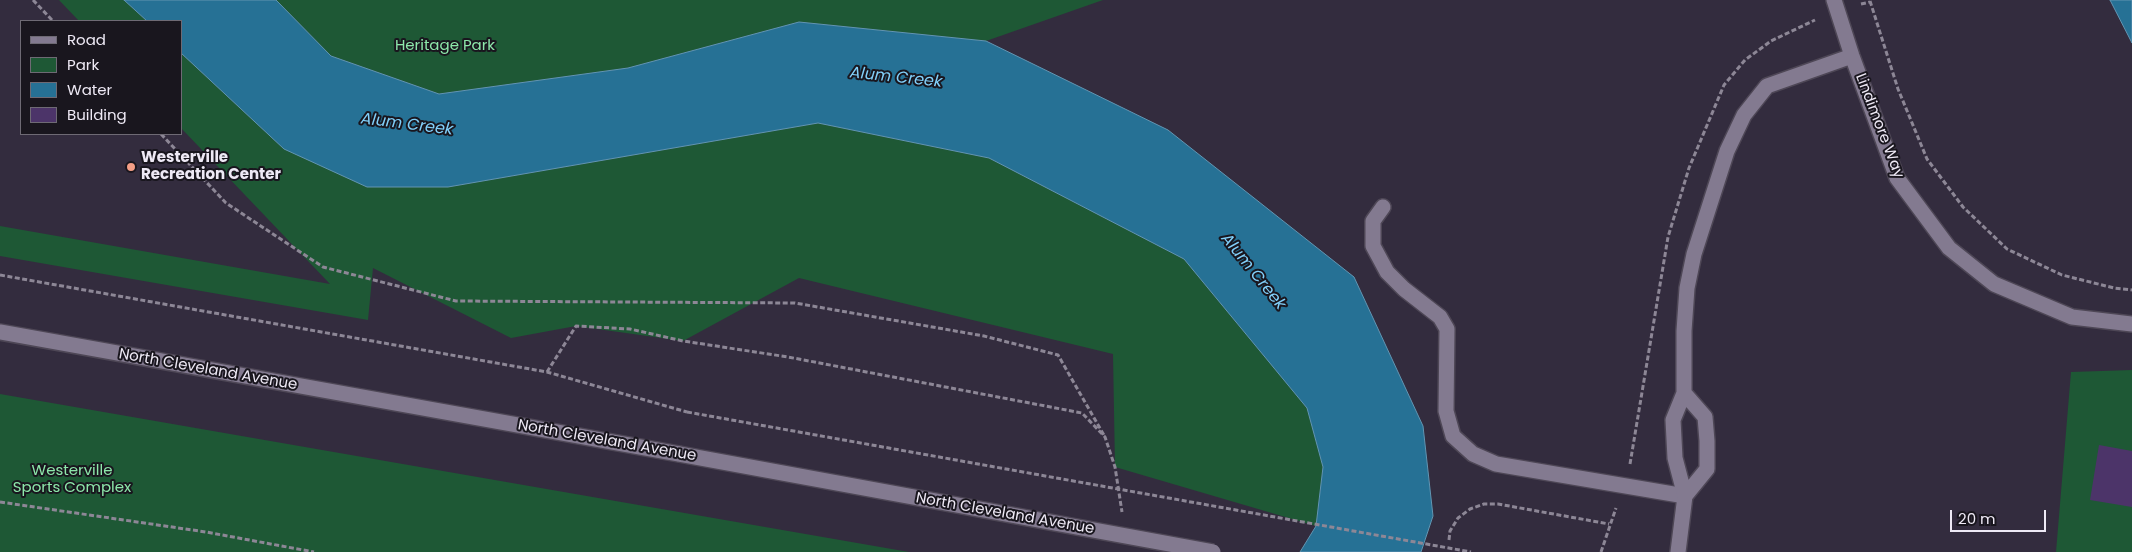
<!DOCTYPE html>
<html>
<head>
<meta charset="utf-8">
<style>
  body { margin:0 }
  #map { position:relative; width:2132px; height:552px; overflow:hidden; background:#332c3e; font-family:Poppins,sans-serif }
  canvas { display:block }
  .legend { position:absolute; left:20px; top:20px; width:162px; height:115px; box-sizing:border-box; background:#19161e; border:1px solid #6e6a74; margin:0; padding:6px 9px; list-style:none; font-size:15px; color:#eee9f5 }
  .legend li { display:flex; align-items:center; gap:10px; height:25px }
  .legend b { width:25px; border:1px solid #6e6a74 }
  .scale { position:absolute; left:1950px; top:510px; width:96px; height:22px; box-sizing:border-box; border:2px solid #eee9f5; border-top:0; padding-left:6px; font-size:15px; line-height:18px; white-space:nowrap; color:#eee9f5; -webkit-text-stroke:4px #19161e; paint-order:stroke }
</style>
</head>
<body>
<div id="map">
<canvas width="2132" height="552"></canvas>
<ul class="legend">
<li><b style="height:6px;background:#837a90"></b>Road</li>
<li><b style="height:14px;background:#1e5835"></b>Park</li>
<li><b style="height:14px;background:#267195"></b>Water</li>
<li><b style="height:14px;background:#4c3469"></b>Building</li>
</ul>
<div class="scale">20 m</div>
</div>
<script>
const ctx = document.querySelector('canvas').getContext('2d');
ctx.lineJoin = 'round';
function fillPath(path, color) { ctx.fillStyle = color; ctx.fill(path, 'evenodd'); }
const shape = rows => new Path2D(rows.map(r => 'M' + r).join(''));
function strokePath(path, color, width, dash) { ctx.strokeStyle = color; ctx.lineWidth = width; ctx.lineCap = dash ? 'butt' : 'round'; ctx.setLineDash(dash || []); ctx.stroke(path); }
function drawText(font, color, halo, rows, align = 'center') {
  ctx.font = font + ' Poppins,sans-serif'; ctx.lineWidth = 4; ctx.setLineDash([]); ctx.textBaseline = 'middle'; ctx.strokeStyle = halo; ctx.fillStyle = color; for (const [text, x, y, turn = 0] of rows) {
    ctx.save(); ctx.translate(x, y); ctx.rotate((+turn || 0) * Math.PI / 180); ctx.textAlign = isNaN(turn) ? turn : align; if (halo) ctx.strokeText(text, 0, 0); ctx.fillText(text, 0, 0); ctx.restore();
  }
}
const green = shape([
  [59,0,124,0,147,21,79,21],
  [276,0,1103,0,986,41,799,22,628,68,439,94,331,56],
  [181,53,284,149,448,187,818,123,989,158,1184,259,1307,408,1323,467,1316,526,1115,467,1113,354,799,278,683,341,576,326,511,338,373,268,368,320,0,256,0,226,330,284,181,128],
  [2132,370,2132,552,2056,552,2071,372],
  [0,394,909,552,0,552]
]);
const water = shape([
  [124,0,276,0,331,56,439,94,628,68,799,22,986,41,1168,130,1354,277,1423,426,1433,516,1421,552,1300,552,1316,526,1323,467,1307,408,1184,259,989,158,818,123,448,187,367,187,284,149,181,53,181,21,147,21,124,0],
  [2110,0,2132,0,2132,43,2110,0]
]);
const building = shape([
  [2099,445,2132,451,2132,507,2090,500]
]);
const path = shape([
  [33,0,53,21],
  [1870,1,1898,89,1927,159,1963,207,2007,249,2062,275,2114,288,2132,290],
  [1861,4,1870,2],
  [161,134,226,203,323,267,456,301,795,303,984,336,1058,355,1105,437],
  [0,275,547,372,687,412],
  [547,372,576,326,630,329,683,341,788,357,1082,413,1105,437,1115,467,1122,512],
  [1630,464,1668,237,1689,168,1724,85,1745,60,1771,41,1815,20],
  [0,502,206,532,314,552],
  [1449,540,1450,531,1458,518,1470,509,1484,504,1498,504,1609,524],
  [1601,552,1616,508]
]);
const lane = shape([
  [1383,207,1373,221,1373,246,1387,272,1404,289,1440,317,1447,329,1446,411,1453,436,1473,454,1496,464,1685,496]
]);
const street = shape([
  [1834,0,1852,56,1897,178,1949,248,1994,284,2072,317,2132,324],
  [1684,393,1705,417,1707,441,1707,469,1685,496],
  [1678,552,1685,496,1675,458,1673,420,1684,393,1684,331,1687,288,1694,254,1727,151,1744,115,1767,86,1852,56]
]);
const secondary = shape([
  [0,332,679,454]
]);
const pathBridge = shape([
  [687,412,1471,552]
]);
const secondaryBridge = shape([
  [679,454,1213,552]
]);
const markers = [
  [131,167,5,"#f49e86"]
];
const parkNames = [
  ["Heritage Park",445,46],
  ["Westerville",72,471],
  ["Sports Complex",72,488]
];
const streetNames = [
  ["Lindimore Way",1879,126,69],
  ["North Cleveland Avenue",208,370,10],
  ["North Cleveland Avenue",607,441,10],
  ["North Cleveland Avenue",1005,514,10]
];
const poiNames = [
  ["Westerville",141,158],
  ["Recreation Center",141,175]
];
const waterNames = [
  ["Alum Creek",896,78,6],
  ["Alum Creek",407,125,7],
  ["Alum Creek",1253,272,51]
];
fillPath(green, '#1e5835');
fillPath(water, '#267195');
strokePath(water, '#6295b2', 1);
fillPath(building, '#4c3469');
strokePath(lane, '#4e4756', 18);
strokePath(street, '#4e4756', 18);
strokePath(secondary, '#4e4756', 18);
strokePath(path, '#8d8796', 3, [5, 2.5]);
strokePath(lane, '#837a90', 15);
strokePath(street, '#837a90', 15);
strokePath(secondary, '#837a90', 15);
strokePath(secondaryBridge, '#4e4756', 18, []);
strokePath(pathBridge, '#8d8796', 3, [5, 2.5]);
strokePath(secondaryBridge, '#837a90', 15);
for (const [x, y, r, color] of markers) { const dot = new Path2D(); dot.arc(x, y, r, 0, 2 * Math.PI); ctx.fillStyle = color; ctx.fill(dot); strokePath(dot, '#19161e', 2); }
drawText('15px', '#8de7aa', '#19161e', parkNames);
drawText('15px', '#eee9f5', '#19161e', streetNames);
drawText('bold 15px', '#eee9f5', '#19161e', poiNames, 'left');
drawText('italic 16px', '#82d0fa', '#19161e', waterNames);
</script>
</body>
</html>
